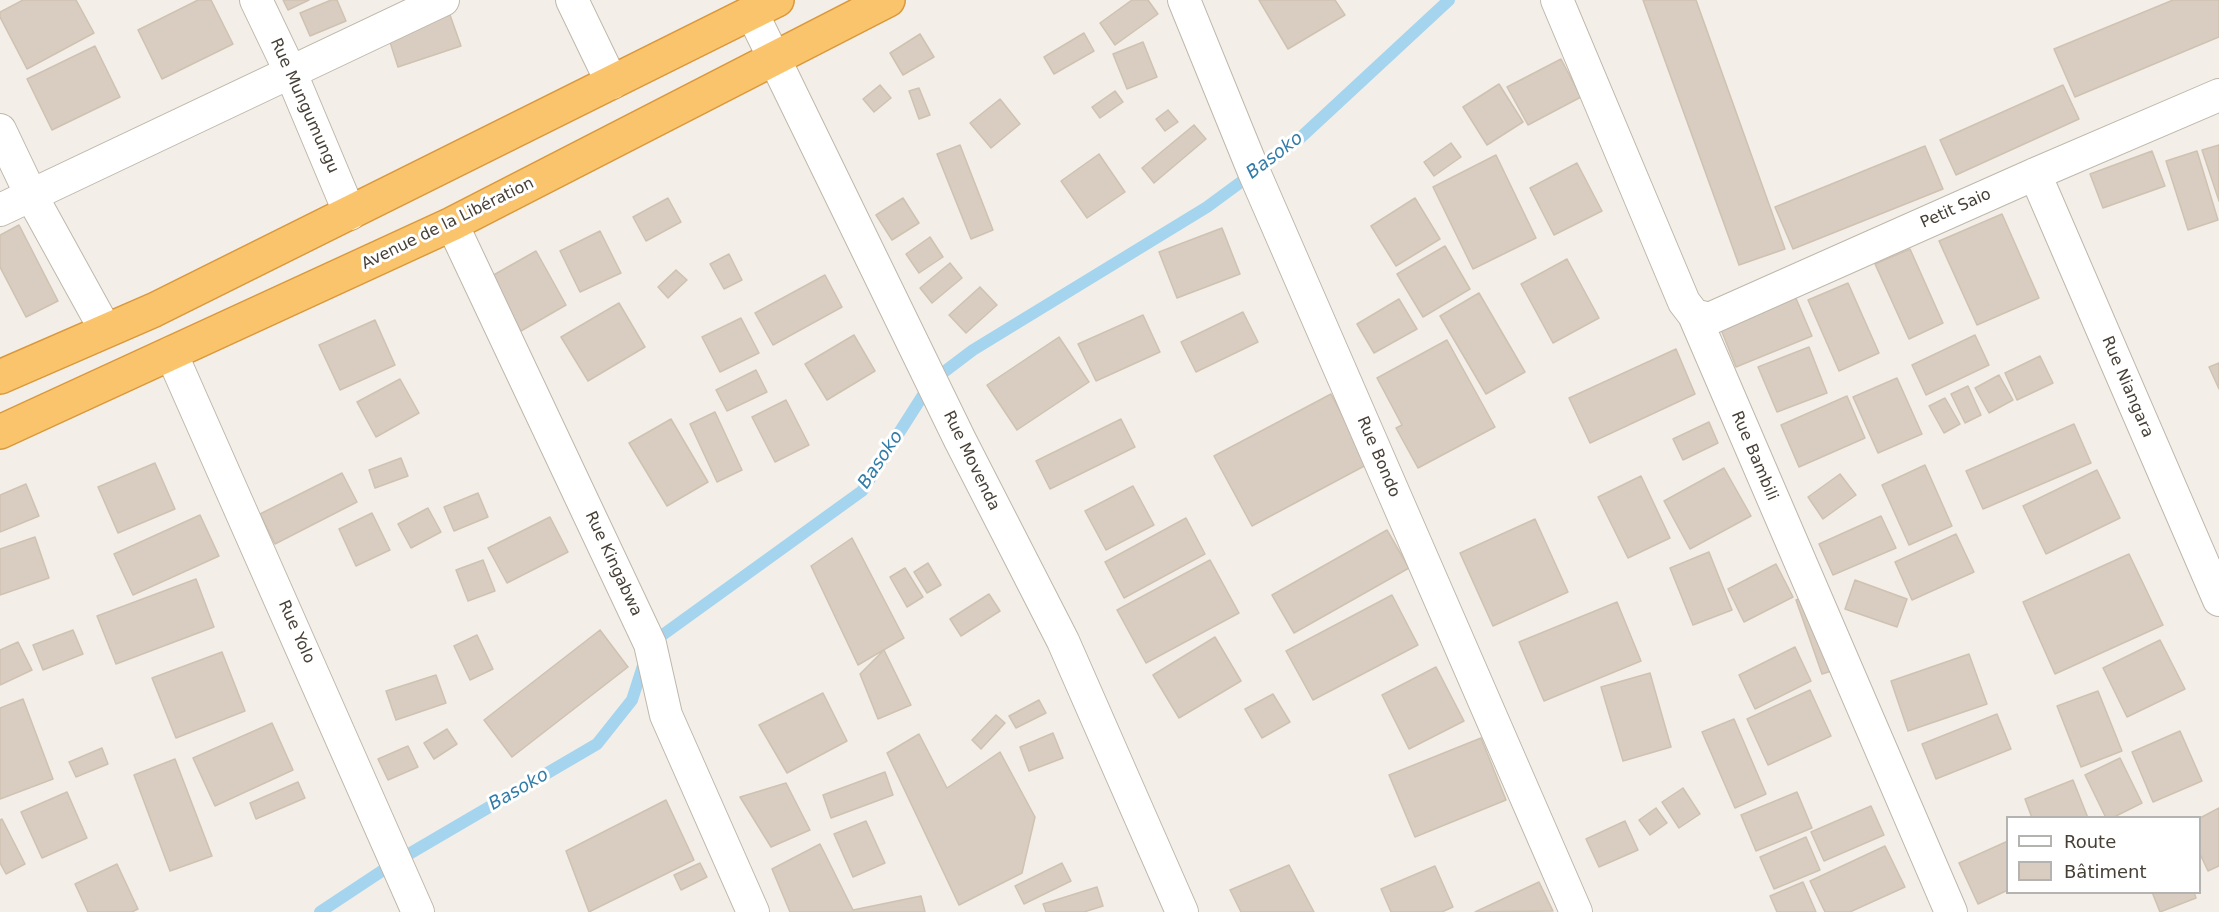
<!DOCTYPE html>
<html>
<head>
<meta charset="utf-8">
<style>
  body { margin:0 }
  #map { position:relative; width:2219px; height:912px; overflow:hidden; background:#f3efe8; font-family:"DejaVu Sans",sans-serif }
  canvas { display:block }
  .legend { position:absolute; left:2006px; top:816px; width:195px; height:78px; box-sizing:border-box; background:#fff; border:2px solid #b5b3af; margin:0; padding:8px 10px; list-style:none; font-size:18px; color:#474037 }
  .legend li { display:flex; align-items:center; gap:12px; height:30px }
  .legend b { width:30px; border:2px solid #b5b3af }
</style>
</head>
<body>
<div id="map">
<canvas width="2219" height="912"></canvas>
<ul class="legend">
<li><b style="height:8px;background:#fff"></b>Route</li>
<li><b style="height:16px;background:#d8cdc0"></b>Bâtiment</li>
</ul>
</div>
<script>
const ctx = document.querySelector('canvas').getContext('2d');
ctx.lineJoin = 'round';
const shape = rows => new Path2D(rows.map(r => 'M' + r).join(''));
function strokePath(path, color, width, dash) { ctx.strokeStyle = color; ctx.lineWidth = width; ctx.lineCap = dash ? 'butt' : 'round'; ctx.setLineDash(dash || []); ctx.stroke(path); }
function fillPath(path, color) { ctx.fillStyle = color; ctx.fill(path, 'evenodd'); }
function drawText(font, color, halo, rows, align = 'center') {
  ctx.font = font + ' "DejaVu Sans",sans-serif'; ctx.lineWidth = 6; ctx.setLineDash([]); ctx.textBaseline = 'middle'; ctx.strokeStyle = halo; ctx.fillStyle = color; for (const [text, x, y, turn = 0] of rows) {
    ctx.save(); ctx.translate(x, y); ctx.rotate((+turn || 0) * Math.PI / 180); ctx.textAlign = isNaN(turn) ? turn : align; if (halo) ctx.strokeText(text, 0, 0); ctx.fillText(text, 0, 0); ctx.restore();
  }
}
const stream = shape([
  [320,912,397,861,597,744,632,700,650,644,862,491,932,381,973,350,1207,207,1298,140,1449,0]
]);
const building = shape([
  [23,0,76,0,94,33,27,69,0,17,0,12,23,0],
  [198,0,211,0,233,44,162,79,138,30,198,0],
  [283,0,309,0,288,10,283,0],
  [331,0,337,0,346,21,310,36,300,13,331,0],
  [1132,0,1148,0,1158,14,1115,45,1100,23,1132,0],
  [1259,0,1335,0,1345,15,1288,49,1259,0],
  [1643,0,1696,0,1785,249,1739,265,1643,0],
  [2173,0,2219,0,2219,37,2075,97,2054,49,2173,0],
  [450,15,461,46,398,67,388,36,450,15],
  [1084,33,1094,51,1054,74,1044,57,1084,33],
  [920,34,934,57,903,75,890,53,920,34],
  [1143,42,1157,77,1127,89,1113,54,1143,42],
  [95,46,120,97,52,130,27,79,95,46],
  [1561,59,1581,97,1528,125,1507,87,1561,59],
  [1499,84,1523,122,1487,145,1463,107,1499,84],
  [880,85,891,98,874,112,863,99,880,85],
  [2063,85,2079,119,1956,175,1940,140,2063,85],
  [919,88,930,115,919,119,909,91,919,88],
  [1115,91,1123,102,1100,118,1092,107,1115,91],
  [1000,99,1020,124,991,148,970,123,1000,99],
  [1168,110,1178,122,1165,131,1156,119,1168,110],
  [1194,125,1206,139,1154,183,1142,168,1194,125],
  [1451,143,1461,157,1434,176,1424,162,1451,143],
  [960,145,993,230,971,239,937,154,960,145],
  [2219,145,2219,201,2202,150,2219,145],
  [1925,146,1943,189,1793,249,1775,207,1925,146],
  [2152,151,2165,186,2103,208,2090,174,2152,151],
  [2197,151,2218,220,2188,230,2166,161,2197,151],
  [1099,154,1125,192,1087,218,1061,181,1099,154],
  [1496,155,1536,238,1473,269,1433,187,1496,155],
  [1577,163,1602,211,1554,235,1530,188,1577,163],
  [668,198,681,222,646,241,633,217,668,198],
  [903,198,919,223,892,240,876,215,903,198],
  [1415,198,1440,239,1396,266,1371,226,1415,198],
  [2002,214,2039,298,1977,325,1939,241,2002,214],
  [19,225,58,301,26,317,0,267,0,235,19,225],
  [1222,228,1240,274,1177,298,1159,252,1222,228],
  [600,231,621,273,580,292,560,251,600,231],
  [930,237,943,257,919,273,906,254,930,237],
  [1445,246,1470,289,1423,317,1397,274,1445,246],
  [1910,249,1943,323,1909,339,1875,264,1910,249],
  [536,251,566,305,521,331,490,277,536,251],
  [729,254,742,280,724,289,710,264,729,254],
  [1567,259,1599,318,1553,343,1521,284,1567,259],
  [950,263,962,278,932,303,920,288,950,263],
  [676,270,687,280,668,298,658,287,676,270],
  [825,275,842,307,773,345,755,313,825,275],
  [1848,283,1879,353,1839,371,1808,300,1848,283],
  [980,287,997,305,966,333,949,315,980,287],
  [1479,293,1525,372,1486,394,1440,316,1479,293],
  [1795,296,1812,336,1736,367,1720,327,1795,296],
  [1399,299,1417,329,1374,353,1357,324,1399,299],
  [619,303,645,347,588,381,561,337,619,303],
  [1243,312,1258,342,1196,372,1181,342,1243,312],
  [1143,315,1160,352,1096,381,1078,344,1143,315],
  [741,318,759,353,720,372,702,337,741,318],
  [375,320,395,365,340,390,319,345,375,320],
  [854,335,875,371,827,400,805,364,854,335],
  [1975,335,1989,365,1926,395,1912,365,1975,335],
  [1059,337,1089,382,1017,430,987,385,1059,337],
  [1447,340,1495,427,1418,468,1396,428,1402,425,1377,378,1447,340],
  [1809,347,1827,393,1777,412,1758,367,1809,347],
  [1676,349,1695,394,1590,443,1569,398,1676,349],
  [2040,356,2053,383,2017,400,2005,373,2040,356],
  [2219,363,2219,389,2209,367,2219,363],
  [756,370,767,392,727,411,716,390,756,370],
  [1999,375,2013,400,1989,413,1975,388,1999,375],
  [1897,378,1922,434,1878,453,1853,397,1897,378],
  [400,379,419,413,376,437,357,402,400,379],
  [1968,386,1981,415,1965,423,1951,394,1968,386],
  [1331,394,1368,464,1252,526,1214,456,1331,394],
  [1847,396,1865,438,1799,467,1781,425,1847,396],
  [1945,398,1960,424,1944,433,1929,406,1945,398],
  [786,400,809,445,775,462,752,417,786,400],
  [715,412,742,470,717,482,690,424,715,412],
  [671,419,708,482,667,506,629,443,671,419],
  [1121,419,1135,447,1050,489,1036,461,1121,419],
  [1709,422,1718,443,1683,460,1673,439,1709,422],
  [2074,424,2091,463,1983,509,1966,471,2074,424],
  [401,458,408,476,375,488,369,470,401,458],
  [155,463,175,509,118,533,98,487,155,463],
  [1925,465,1952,526,1909,545,1882,485,1925,465],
  [1724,468,1751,516,1690,549,1664,501,1724,468],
  [2097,470,2120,518,2046,554,2023,506,2097,470],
  [342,473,357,502,275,544,260,514,342,473],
  [1840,474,1856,495,1823,519,1808,497,1840,474],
  [1641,476,1670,538,1628,558,1598,497,1641,476],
  [26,484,39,516,0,532,0,495,26,484],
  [1133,486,1154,525,1106,550,1085,511,1133,486],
  [478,493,488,517,454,531,444,507,478,493],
  [428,508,441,532,411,548,398,524,428,508],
  [372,513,390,550,356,566,339,529,372,513],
  [200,515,219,556,133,595,114,554,200,515],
  [1881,516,1896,548,1833,575,1819,544,1881,516],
  [550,517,568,552,507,583,488,548,550,517],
  [1186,518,1205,554,1124,598,1105,562,1186,518],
  [1535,519,1568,592,1493,626,1460,553,1535,519],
  [1387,530,1409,568,1294,633,1272,595,1387,530],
  [1956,534,1974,572,1912,600,1895,562,1956,534],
  [35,537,49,578,0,595,0,549,35,537],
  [852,538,904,638,858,665,811,566,852,538],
  [1709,552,1732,610,1693,625,1670,568,1709,552],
  [2129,554,2163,625,2055,674,2023,602,2129,554],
  [483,560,495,591,468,601,456,570,483,560],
  [1210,560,1239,613,1146,663,1117,610,1210,560],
  [928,563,941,585,927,593,914,572,928,563],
  [1776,564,1793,597,1744,622,1728,589,1776,564],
  [905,568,923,597,907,607,890,577,905,568],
  [196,579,214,627,116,664,97,616,196,579],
  [1855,580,1907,599,1897,627,1845,609,1855,580],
  [989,594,1000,611,961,636,950,619,989,594],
  [1811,594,1838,669,1822,674,1796,600,1811,594],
  [1392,595,1418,645,1313,700,1286,651,1392,595],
  [1617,602,1641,661,1544,701,1519,642,1617,602],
  [73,630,83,654,43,670,33,645,73,630],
  [600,630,628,667,512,757,484,720,600,630],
  [477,635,493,669,470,680,454,646,477,635],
  [1215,637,1241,681,1179,718,1153,675,1215,637],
  [2160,640,2185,689,2127,717,2103,668,2160,640],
  [18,642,32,670,0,685,0,650,18,642],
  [1795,647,1811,681,1755,709,1739,675,1795,647],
  [884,650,911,705,878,719,860,674,884,650],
  [222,652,245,711,176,738,152,678,222,652],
  [1969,654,1987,704,1908,731,1891,681,1969,654],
  [1436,667,1464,721,1409,749,1382,695,1436,667],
  [1650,673,1671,747,1623,761,1601,687,1650,673],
  [436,675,446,703,396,720,386,691,436,675],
  [1810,690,1831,736,1768,765,1747,719,1810,690],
  [2098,691,2122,751,2081,767,2057,706,2098,691],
  [823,693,847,741,787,773,759,725,823,693],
  [1273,694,1290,722,1262,738,1245,709,1273,694],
  [23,699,53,779,0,799,0,708,23,699],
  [1039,700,1046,713,1016,728,1009,716,1039,700],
  [1997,714,2011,749,1936,779,1922,744,1997,714],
  [996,715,1005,723,981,749,972,740,996,715],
  [1734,719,1766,794,1735,808,1702,732,1734,719],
  [272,723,293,770,215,806,193,758,272,723],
  [447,729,457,744,434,759,424,743,447,729],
  [2180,731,2202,781,2153,802,2132,752,2180,731],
  [1053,733,1063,758,1029,771,1020,747,1053,733],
  [919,734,947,788,1000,752,1035,817,1022,873,959,905,887,753,919,734],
  [1481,738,1506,800,1415,837,1389,775,1481,738],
  [408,746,418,767,388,780,378,759,408,746],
  [102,748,108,764,76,777,69,762,102,748],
  [2120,758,2142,803,2112,818,2106,818,2085,775,2120,758],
  [175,759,212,856,170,871,134,775,175,759],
  [885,772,893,795,831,818,823,795,885,772],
  [2073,780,2088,818,2032,818,2025,799,2073,780],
  [298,782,305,798,256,819,250,803,298,782],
  [786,783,810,830,771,847,740,797,786,783],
  [1683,788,1700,814,1679,828,1662,802,1683,788],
  [67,792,87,838,42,858,21,812,67,792],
  [1797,792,1812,828,1756,851,1741,815,1797,792],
  [666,800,694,860,589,912,566,851,666,800],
  [1871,806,1884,835,1824,861,1811,832,1871,806],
  [1656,808,1667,823,1650,835,1639,820,1656,808],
  [2219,808,2219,866,2208,871,2200,854,2200,818,2219,808],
  [2,819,25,864,6,874,0,863,0,820,2,819],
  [866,821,885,863,853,877,834,834,866,821],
  [1625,821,1638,850,1599,867,1586,839,1625,821],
  [1806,837,1820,870,1774,889,1760,857,1806,837],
  [2008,841,2008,890,1978,904,1959,863,2008,841],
  [820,844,853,910,921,896,925,912,790,912,772,869,820,844],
  [1885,846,1905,887,1850,912,1825,912,1810,881,1885,846],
  [700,863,707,877,681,890,674,875,700,863],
  [1062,863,1071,881,1024,904,1015,886,1062,863],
  [117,864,138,909,132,912,88,912,75,884,117,864],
  [1289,865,1314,912,1241,912,1230,890,1289,865],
  [1435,866,1453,907,1442,912,1391,912,1381,889,1435,866],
  [1539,882,1553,911,1475,912,1539,882],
  [1803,882,1816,912,1777,912,1770,896,1803,882],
  [1097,887,1103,906,1084,912,1046,912,1043,904,1097,887],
  [2152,892,2194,892,2196,898,2160,912,2152,892]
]);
const street = shape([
  [256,0,290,71,350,214],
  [572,0,612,83],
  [1184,0,1254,172,1576,912],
  [1557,0,1684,302,1694,315,1951,912],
  [752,13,960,440,1063,641,1182,912],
  [0,130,31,195,106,331],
  [2035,174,2219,600],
  [0,210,443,0],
  [452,224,650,644,666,715,753,912],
  [1694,315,1709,319,2035,174,2219,95],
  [171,353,418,912]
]);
const highway = shape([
  [0,377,154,310,777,0],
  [0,432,452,224,888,0]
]);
const streetNames = [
  ["Rue Mungumungu",304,106,66],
  ["Petit Saio",1956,209,-24],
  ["Avenue de la Libération",448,224,-26],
  ["Rue Niangara",2127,387,67],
  ["Rue Bambili",1754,456,67],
  ["Rue Bondo",1378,457,67],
  ["Rue Movenda",971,461,64],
  ["Rue Kingabwa",613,564,65],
  ["Rue Yolo",296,632,66]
];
const waterNames = [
  ["Basoko",1275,156,-37],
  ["Basoko",881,460,-56],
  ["Basoko",519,790,-30]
];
strokePath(stream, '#a5d4ef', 12);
fillPath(building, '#d8cdc0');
strokePath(building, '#cfc2b1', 1.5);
strokePath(street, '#bfb7aa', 34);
strokePath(highway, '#da983b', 36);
strokePath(street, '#fff', 32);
strokePath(highway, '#fac46c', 33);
drawText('16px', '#474037', '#fff', streetNames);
drawText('italic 18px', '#307ba8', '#fff', waterNames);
</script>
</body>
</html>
